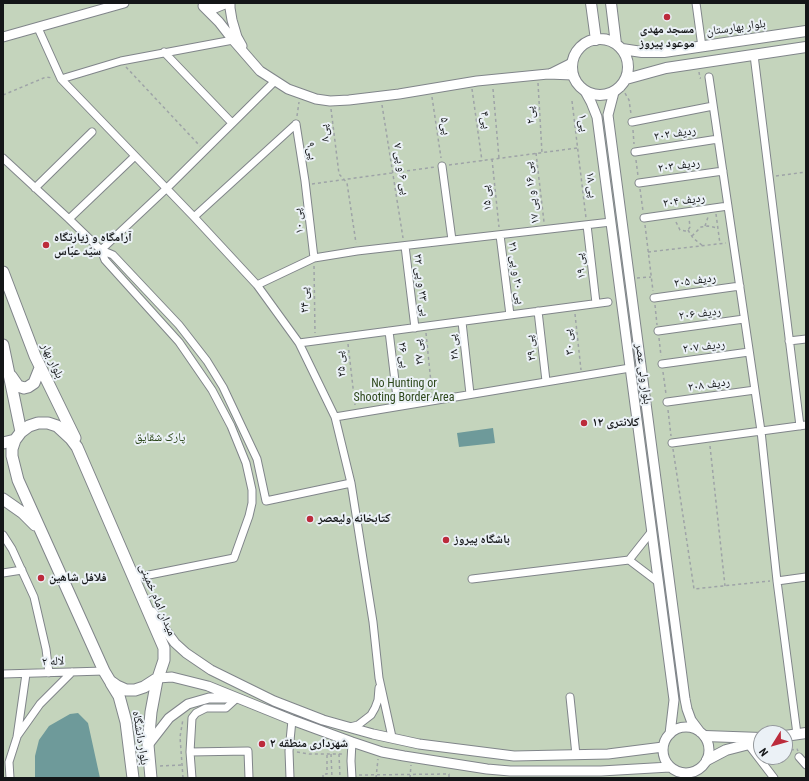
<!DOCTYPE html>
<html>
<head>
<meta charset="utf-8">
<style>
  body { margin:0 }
  #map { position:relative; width:809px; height:781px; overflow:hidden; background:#ebf1f6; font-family:"Roboto Condensed",sans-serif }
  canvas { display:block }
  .frame { position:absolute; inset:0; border:4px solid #141618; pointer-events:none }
  .north { position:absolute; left:753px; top:725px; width:40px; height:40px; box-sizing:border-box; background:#ebf1f6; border:1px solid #95999d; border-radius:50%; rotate:233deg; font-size:11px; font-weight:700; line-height:16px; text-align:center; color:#141618 }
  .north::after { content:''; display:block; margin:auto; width:14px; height:18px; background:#bc2b3b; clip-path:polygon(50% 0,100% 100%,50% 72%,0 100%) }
</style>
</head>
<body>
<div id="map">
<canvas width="809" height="781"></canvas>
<div class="frame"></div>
<div class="north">N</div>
</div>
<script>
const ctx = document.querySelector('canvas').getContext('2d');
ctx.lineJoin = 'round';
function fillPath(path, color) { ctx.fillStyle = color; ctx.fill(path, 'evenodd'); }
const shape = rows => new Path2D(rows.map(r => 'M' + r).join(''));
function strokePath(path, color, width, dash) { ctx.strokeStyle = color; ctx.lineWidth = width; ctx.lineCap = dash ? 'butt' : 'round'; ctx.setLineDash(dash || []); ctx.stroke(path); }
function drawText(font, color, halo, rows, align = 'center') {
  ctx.font = font + ' "Roboto Condensed","Noto Naskh Arabic",sans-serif'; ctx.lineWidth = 4; ctx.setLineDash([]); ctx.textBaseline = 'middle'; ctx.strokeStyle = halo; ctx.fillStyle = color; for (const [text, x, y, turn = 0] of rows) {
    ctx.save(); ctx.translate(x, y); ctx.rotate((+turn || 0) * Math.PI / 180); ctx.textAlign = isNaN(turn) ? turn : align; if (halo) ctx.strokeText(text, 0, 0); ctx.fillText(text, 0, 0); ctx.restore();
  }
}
const green = shape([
  [3,3,806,3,806,778,3,778],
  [761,733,785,733,785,757,761,757]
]);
const water = shape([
  [493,428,495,443,459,447,457,433],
  [78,713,88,723,100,778,35,778,35,756,39,740,49,726,70,714]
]);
const path = shape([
  [126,67,200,146],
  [699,72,700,78,701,78],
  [538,83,542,153],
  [622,88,629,100,631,114],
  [472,89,482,161],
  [493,89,499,158],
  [3,95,46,77,53,78],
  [432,97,441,158],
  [572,101,586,218],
  [382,105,403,238],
  [331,109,339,174,347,183,356,243],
  [297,116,299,102],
  [633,130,634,144],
  [536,153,544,222],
  [492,159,499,227],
  [636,160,638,176],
  [449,165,577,148],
  [776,176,806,172],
  [312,184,435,167],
  [640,189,643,211],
  [716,214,720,244],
  [676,222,680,230,685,231,688,230,690,227,689,218],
  [645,225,653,291],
  [705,226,708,217],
  [688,230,693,238,703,246],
  [692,236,701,227,708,226,718,228],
  [648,252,726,243],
  [314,266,315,333],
  [637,278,651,277],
  [655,305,657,325],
  [575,314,581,370],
  [426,333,432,393],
  [659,338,661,356],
  [348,344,355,405],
  [663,372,666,394],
  [668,410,671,436],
  [710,446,725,586],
  [673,449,694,589,770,581],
  [785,751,797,749,798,751],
  [297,752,309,754,343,754],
  [331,754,332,778],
  [339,754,340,778],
  [160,766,182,765],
  [359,775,449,774,449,778],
  [183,778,180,737,183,719],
  [323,778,323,774,327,774,327,755],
  [376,778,378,759],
  [410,778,411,765]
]);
const minor = shape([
  [696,3,702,47],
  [38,28,61,79,194,217,257,285,299,343,335,417,351,483,373,622,379,678,392,737],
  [164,52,232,123],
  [754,55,800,426],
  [709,77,761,431,777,581,797,734],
  [61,79,121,61,233,40],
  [275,81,167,188,101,250,113,255,179,325,207,361,223,387,257,459,266,501,351,483],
  [632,122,713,106],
  [296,124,305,181,314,258],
  [635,152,718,139],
  [3,158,69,219,101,250,105,260,179,342,212,390,231,426,246,463,252,490,252,503,249,516,234,558,134,578],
  [442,166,452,240],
  [639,183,723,171],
  [35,188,92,132],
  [194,217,296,124],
  [644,218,728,206],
  [69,219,135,156],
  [587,225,596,303],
  [500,235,510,315],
  [405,246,415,328],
  [257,285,314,258,357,251,611,222],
  [654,298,740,286],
  [538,311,546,381],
  [462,322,470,394],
  [389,331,398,406],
  [658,331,744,319],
  [789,341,806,339],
  [299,343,608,302],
  [662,364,749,352],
  [667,402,755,390],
  [335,417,630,368],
  [672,443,806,425],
  [3,535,12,549,34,597,46,649,49,673],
  [629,560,652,531],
  [3,573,22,570],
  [472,579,629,560,658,582],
  [777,581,806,577],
  [3,674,104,671],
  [570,697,576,755],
  [350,727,358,725,371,715,375,708,378,700,379,688],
  [18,735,40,704,72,672],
  [748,744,774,778],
  [190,752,248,751,249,778],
  [799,757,806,765],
  [10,778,9,762,17,737,26,674],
  [192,778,190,752,192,718,196,713,206,708,226,708,237,698],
  [290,778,289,751,292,720],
  [352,778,351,761,352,742]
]);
const tertiary = shape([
  [230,3,230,8,232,20,237,37,242,46],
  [203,6,219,22,233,40,260,71,288,89,316,99,330,101,349,100,399,94,477,81,548,74,573,75],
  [204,6,215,8,227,3],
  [3,37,124,3],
  [550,74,572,63],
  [585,91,591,102,597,117,674,700,670,734],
  [614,92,608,115,685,699,687,709,691,720,700,732],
  [152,612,175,643,186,653,211,670,274,701,323,720,373,734,419,744,514,756,608,754,663,747],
  [158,678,172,677,208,686,292,720,352,742,382,752,404,756,487,769,510,771,601,771,670,767],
  '663 750a23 23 0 1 1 46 0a23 23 0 1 1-46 0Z',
  [148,745,169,718,188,704,209,698,232,698]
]);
const secondary = shape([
  [591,3,596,40],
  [611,3,616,44],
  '572 67a28 28 0 1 1 56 0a28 28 0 1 1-56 0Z',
  [622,49,642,52,664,52,806,31],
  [626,79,666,68,806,47],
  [705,736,761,738],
  [785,736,806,733],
  [707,760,726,750,761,741]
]);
const primary = shape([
  [3,272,35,356,75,438],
  [3,345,21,432],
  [11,376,18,386,24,388,28,387,34,383,40,368],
  [38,423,48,423,57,426,71,439,77,447,164,648,164,660,158,678,144,687,135,690,126,690,117,686,110,681,104,671,18,480,12,456,12,449,15,440,21,432,29,426,38,423],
  [3,443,15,440],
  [3,499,23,513,35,525],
  [111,683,119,696,126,722,133,778],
  [151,778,148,745,151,712,157,680]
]);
const markers = [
  [667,17,4,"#bc2b3b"],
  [46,245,4,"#bc2b3b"],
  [584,423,4,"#bc2b3b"],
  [310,519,4,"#bc2b3b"],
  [446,540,4,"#bc2b3b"],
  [41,578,4,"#bc2b3b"],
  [262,744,4,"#bc2b3b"]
];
const streetNames = [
  ["بلوار بهارستان",736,28,-8],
  ["پی۲",531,115,-94],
  ["پی۴",485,120,82],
  ["پی۱",583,123,83],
  ["پی۵",445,126,82],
  ["پی۸",325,133,-97],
  ["ردیف ۲۰۲",675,134,-9],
  ["پی۹",311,151,80],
  ["ردیف ۲۰۳",679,166,-8],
  ["پی ۶ و پی ۷",401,169,81],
  ["پی ۱۸",591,185,83],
  ["پی ۱۶ و پی ۱۷",532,193,-97],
  ["پی ۱۵",487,198,-96],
  ["ردیف ۲۰۴",684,201,-8],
  ["پی ۱۰",299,221,-96],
  ["پی ۱۹",581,266,-96],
  ["پی ۲۰ و پی ۲۱",516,273,82],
  ["ردیف ۲۰۵",695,281,-8],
  ["پی ۲۳ و پی ۲۲",421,285,83],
  ["پی ۲۴",305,300,-91],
  ["ردیف ۲۰۶",700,314,-7],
  ["پی ۳۰",569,342,-96],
  ["پی ۲۸",454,347,-96],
  ["ردیف ۲۰۷",704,347,-7],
  ["پی ۲۹",531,348,-97],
  ["پی ۲۷",419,352,-96],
  ["پی ۲۶",403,355,83],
  ["بلوار بهار",52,361,65],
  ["پی ۲۵",341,364,-97],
  ["بلوار ولی عصر",643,374,82],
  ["ردیف ۲۰۸",709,385,-8],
  ["میدان امام خمینی",157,600,67],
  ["لاله ۲",53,662,-3],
  ["بلوار دانشگاه",140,738,81]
];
const poiNames = [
  ["مسجد مهدی",667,30,"center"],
  ["موعود پیروز",667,44,"center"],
  ["آرامگاه و زیارتگاه",54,238],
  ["سیّد عبّاس",54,252],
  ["کلانتری ۱۲",592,423],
  ["کتابخانه ولیعصر",318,519],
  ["باشگاه پیروز",454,540],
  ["فلافل شاهین",49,578],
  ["شهرداری منطقه ۲",270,744]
];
const parkNames = [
  ["No Hunting or",404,384],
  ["Shooting Border Area",404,398],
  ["پارک شقایق",160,438]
];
fillPath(green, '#c4d4bc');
fillPath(water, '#6e9a9a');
strokePath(minor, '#80858a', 9);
strokePath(tertiary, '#80858a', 11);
strokePath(secondary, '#80858a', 12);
strokePath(primary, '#80858a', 13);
strokePath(path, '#9ea3a7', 1.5, [3, 3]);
strokePath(minor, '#fff', 7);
strokePath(tertiary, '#fff', 9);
strokePath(secondary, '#fff', 10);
strokePath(primary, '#fff', 11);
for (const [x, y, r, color] of markers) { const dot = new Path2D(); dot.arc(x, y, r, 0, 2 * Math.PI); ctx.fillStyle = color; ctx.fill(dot); strokePath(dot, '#ebf1f6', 1.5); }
drawText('12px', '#141618', '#ebf1f6', streetNames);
drawText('bold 12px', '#141618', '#ebf1f6', poiNames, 'left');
drawText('12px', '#2c471a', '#ebf1f6', parkNames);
</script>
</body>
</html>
